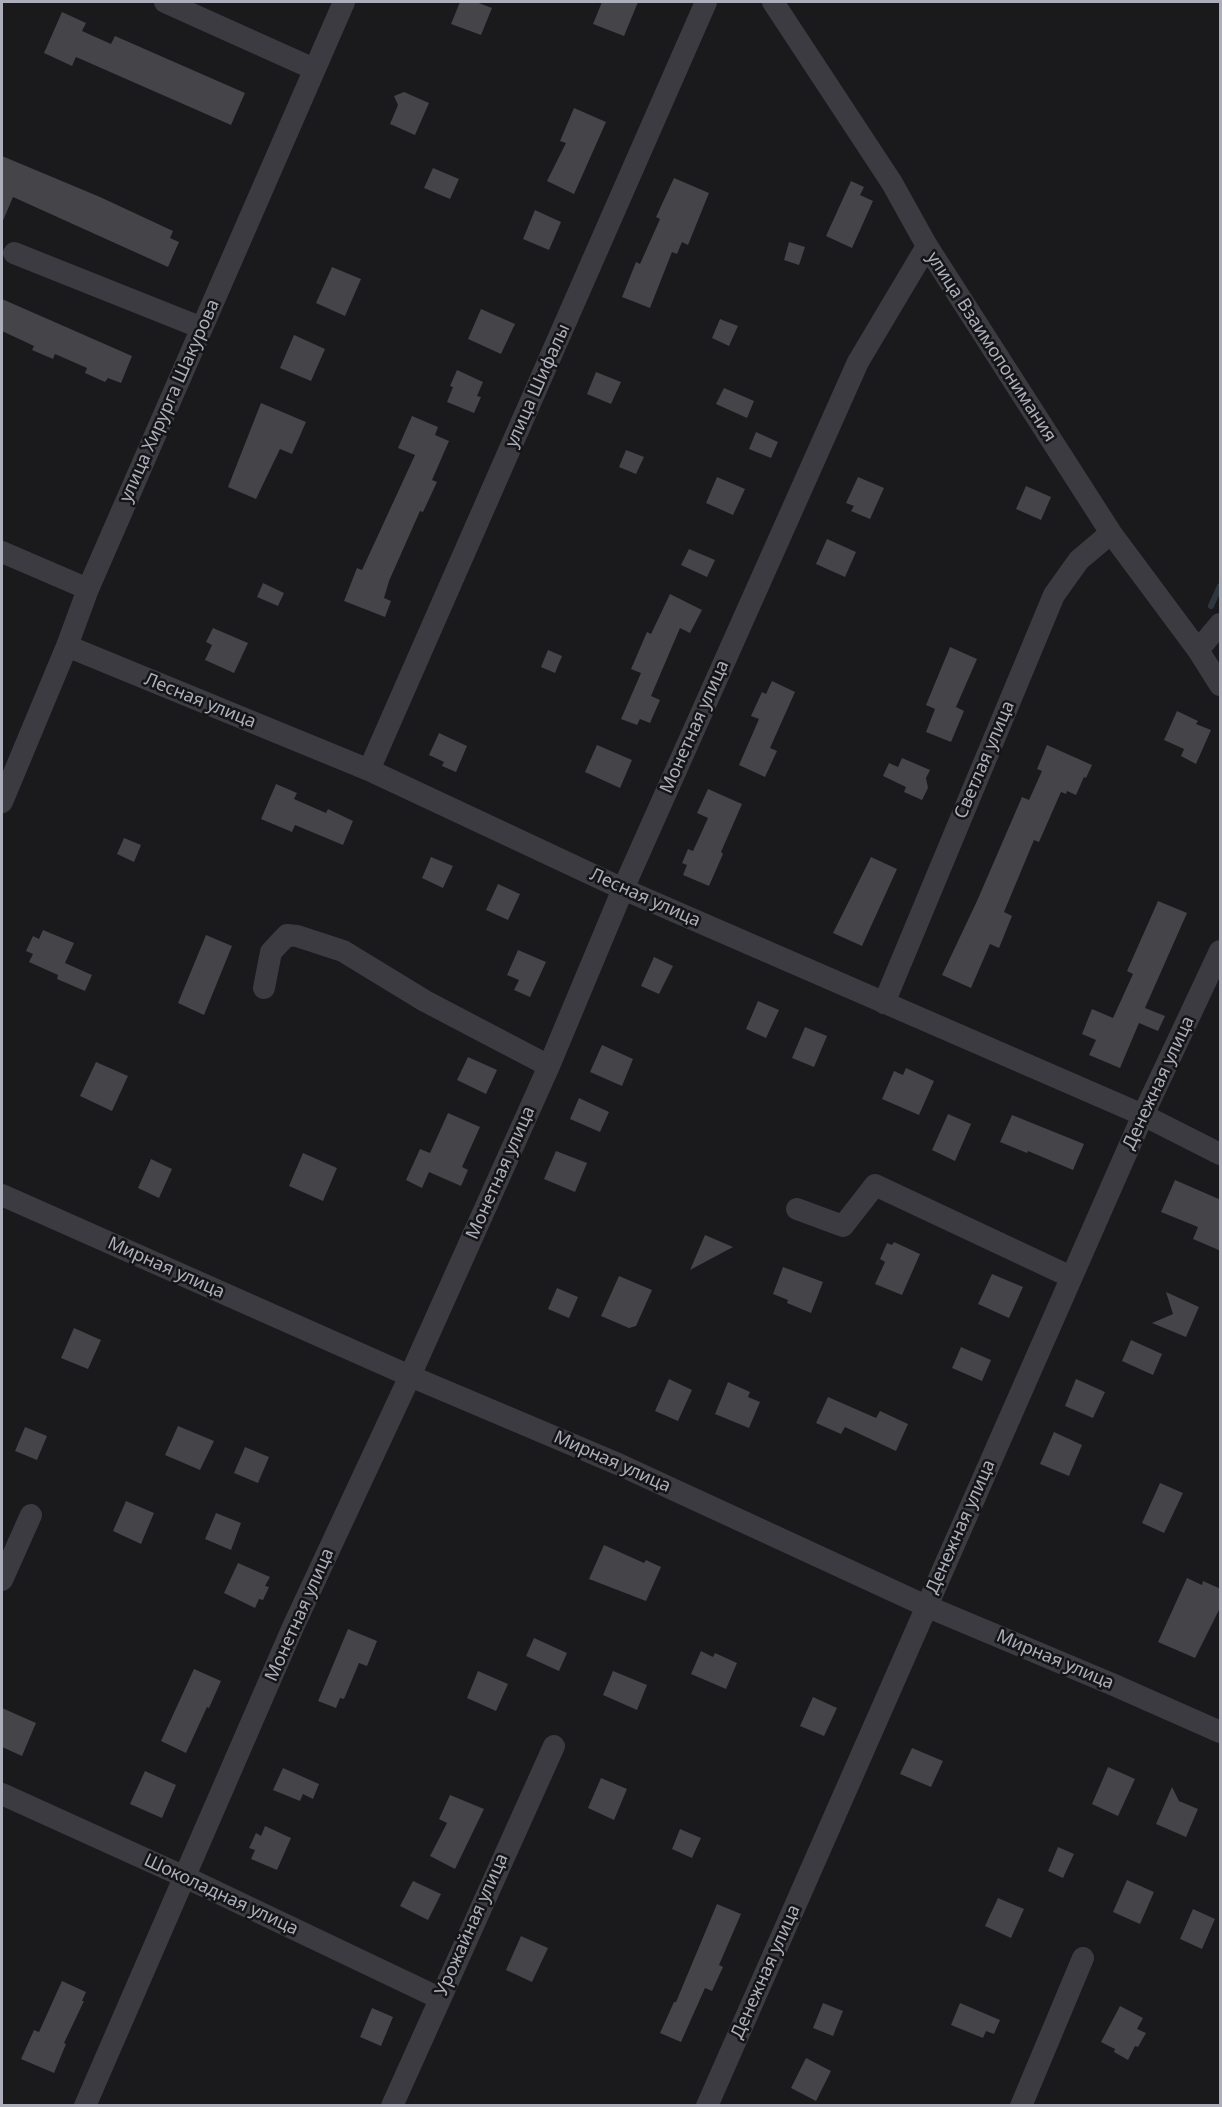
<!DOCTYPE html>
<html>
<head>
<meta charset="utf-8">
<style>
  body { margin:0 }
  #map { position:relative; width:1222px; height:2107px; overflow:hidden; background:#1a191c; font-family:"Noto Sans",sans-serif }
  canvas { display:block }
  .frame { position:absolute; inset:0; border:3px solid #acafbb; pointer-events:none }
</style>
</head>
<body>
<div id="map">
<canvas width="1222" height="2107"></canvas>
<div class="frame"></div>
</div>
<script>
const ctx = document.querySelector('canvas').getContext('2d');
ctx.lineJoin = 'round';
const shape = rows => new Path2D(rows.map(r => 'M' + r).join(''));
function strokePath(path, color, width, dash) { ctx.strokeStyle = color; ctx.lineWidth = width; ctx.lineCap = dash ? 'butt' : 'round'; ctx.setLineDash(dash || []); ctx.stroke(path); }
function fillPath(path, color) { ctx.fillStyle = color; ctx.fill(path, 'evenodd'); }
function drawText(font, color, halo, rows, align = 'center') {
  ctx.font = font + ' "Noto Sans",sans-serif'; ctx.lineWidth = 5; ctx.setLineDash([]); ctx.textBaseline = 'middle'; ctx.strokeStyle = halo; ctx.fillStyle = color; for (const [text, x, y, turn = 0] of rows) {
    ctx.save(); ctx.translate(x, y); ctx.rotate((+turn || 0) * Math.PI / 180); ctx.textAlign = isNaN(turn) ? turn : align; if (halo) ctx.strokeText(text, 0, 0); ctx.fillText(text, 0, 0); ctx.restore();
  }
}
const stream = shape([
  [1211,606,1220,586]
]);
const building = shape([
  [460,2,476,2,492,8,481,35,451,24],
  [602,2,638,2,624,36,593,24],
  [62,12,86,23,82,31,111,44,115,36,245,93,231,125,76,57,72,66,44,53],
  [404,92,429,103,415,135,390,124,398,105,394,96],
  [574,108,606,122,574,194,547,181,566,143,560,141],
  [2,156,100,197,173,231,170,238,179,242,168,267,13,197,2,223],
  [433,168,459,179,450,199,424,188],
  [674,178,709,193,688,245,682,242,677,254,672,252,650,308,622,297,636,262,640,264,660,219,656,217],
  [851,181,864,187,860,195,873,201,852,248,826,236],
  [535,210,561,222,549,250,523,239],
  [789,242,805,247,799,265,784,260],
  [332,267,361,279,345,316,316,303],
  [2,299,132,356,121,383,108,378,105,382,85,373,87,368,55,354,53,359,32,350,34,346,2,331],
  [481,309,515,324,501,354,468,339],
  [720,319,738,326,729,346,712,338],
  [294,335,325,349,311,381,280,368],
  [457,370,483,382,477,396,481,397,474,413,447,402,453,387,450,386],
  [596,372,621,382,611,404,587,394],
  [724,388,754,401,747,418,716,404],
  [261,403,306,422,292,454,280,449,256,499,228,487],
  [412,416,438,427,435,435,449,441,432,480,437,482,423,512,420,511,389,581,384,598,391,601,385,617,344,601,357,568,362,570,415,455,398,448],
  [756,432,778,442,771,458,749,449],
  [626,450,644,457,636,474,619,467],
  [717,477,745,489,733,515,706,503],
  [858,477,884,488,870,519,851,511,854,506,846,503],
  [1026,486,1051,497,1041,520,1016,509],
  [827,539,856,552,845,577,816,564],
  [689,549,715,560,707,577,681,565],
  [263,583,284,593,278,606,257,597],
  [670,594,702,610,690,633,680,628,651,696,660,700,650,723,640,719,637,725,621,719,641,673,631,669,647,632,651,634],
  [213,628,248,643,234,673,205,660,212,645,206,642],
  [950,647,977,659,956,707,964,711,951,742,926,732,935,709,926,705],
  [548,650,562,656,555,673,541,667],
  [772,681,795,692,770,748,777,751,765,777,739,765,759,719,751,716,762,692,766,694],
  [1177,711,1198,721,1196,724,1211,730,1196,764,1181,756,1184,749,1164,740],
  [439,733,467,746,456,772,442,766,444,762,429,755],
  [597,745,632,760,620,788,585,772],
  [1047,745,1092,765,1086,778,1084,777,1076,795,1067,791,1066,794,1061,792,1039,842,1034,840,1004,912,1012,916,999,948,990,944,971,988,942,975,977,901,1022,797,1029,800,1042,771,1037,769],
  [902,758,930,770,926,778,928,788,922,800,904,792,906,787,883,776,889,763,898,767],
  [276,784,297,793,294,799,326,813,328,809,353,821,343,845,295,825,292,832,261,819],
  [708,789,742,804,721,852,723,854,709,886,683,875,687,865,682,863,688,849,693,851,708,818,697,813],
  [124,838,141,845,134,862,117,854],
  [431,857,453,866,443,888,422,878],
  [871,857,897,869,862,946,833,933],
  [498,884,520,894,508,920,486,910],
  [1158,901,1187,913,1145,1008,1165,1016,1158,1031,1139,1023,1120,1068,1089,1055,1096,1040,1082,1034,1092,1009,1113,1018,1133,974,1127,971],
  [43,930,74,943,65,963,92,975,85,991,57,979,58,975,29,962,33,954,26,951,33,936,39,939],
  [206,935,232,946,204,1015,178,1003],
  [518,950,546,962,530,997,514,990,519,980,507,975],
  [654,957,673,966,659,994,641,986],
  [758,1001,779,1010,766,1038,746,1029],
  [805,1027,827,1036,814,1067,792,1058],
  [602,1045,633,1059,622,1086,590,1072],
  [468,1057,497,1070,486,1094,457,1080],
  [96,1062,128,1076,112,1111,80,1096],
  [906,1068,934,1081,919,1115,882,1099,894,1071,903,1075],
  [579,1098,609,1112,600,1132,570,1119],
  [448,1113,480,1127,462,1167,468,1170,461,1186,429,1172,422,1188,406,1180,420,1149,430,1153],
  [948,1114,971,1124,955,1161,932,1150],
  [1012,1115,1084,1144,1073,1170,1028,1151,1027,1153,1000,1142],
  [556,1151,587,1163,575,1192,544,1179],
  [303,1153,337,1168,323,1201,289,1186],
  [151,1159,172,1169,159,1198,138,1188],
  [1175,1180,1221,1200,1221,1251,1193,1239,1198,1227,1161,1212],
  [705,1235,733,1247,690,1270],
  [894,1242,920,1254,902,1295,875,1284,885,1262,880,1259,887,1243,892,1245],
  [783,1267,823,1282,811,1313,787,1303,788,1300,773,1294],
  [992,1274,1023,1287,1009,1318,978,1304],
  [619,1276,652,1290,636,1326,629,1328,601,1316],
  [557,1288,578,1297,569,1318,548,1309],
  [1166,1292,1199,1307,1186,1337,1152,1323,1173,1314],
  [74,1328,101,1340,88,1369,61,1358],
  [1131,1340,1162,1354,1153,1375,1122,1361],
  [961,1347,991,1360,982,1381,952,1368],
  [669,1379,692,1390,678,1421,655,1411],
  [1076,1379,1105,1392,1093,1418,1065,1406],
  [728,1382,750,1392,748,1397,760,1402,749,1428,715,1414],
  [828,1397,876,1418,880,1411,908,1424,896,1451,845,1427,841,1434,816,1423],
  [178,1426,214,1441,200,1470,165,1455],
  [25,1427,47,1436,37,1460,15,1451],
  [1054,1432,1082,1445,1069,1476,1040,1464],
  [245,1447,269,1457,258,1483,234,1473],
  [1160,1483,1183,1493,1164,1533,1142,1523],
  [126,1501,154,1513,141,1544,113,1531],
  [216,1513,241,1523,231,1550,205,1539],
  [604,1545,644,1563,646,1560,661,1567,646,1601,589,1579],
  [238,1563,270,1577,265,1586,269,1587,263,1600,259,1599,255,1608,224,1593],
  [1187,1578,1202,1585,1203,1581,1221,1589,1221,1606,1195,1658,1158,1642],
  [348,1629,377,1641,367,1666,359,1663,344,1699,340,1698,336,1708,318,1701],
  [534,1638,567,1653,559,1671,526,1656],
  [701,1651,713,1657,715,1653,737,1663,726,1689,691,1674],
  [194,1669,221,1681,209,1708,207,1707,186,1753,161,1741],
  [478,1671,508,1684,496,1711,467,1698],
  [613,1671,647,1685,637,1710,603,1695],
  [813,1697,837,1708,824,1736,800,1726],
  [2,1708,36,1723,22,1756,2,1747],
  [912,1748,943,1761,931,1787,900,1774],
  [1108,1767,1135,1779,1118,1816,1092,1804],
  [283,1768,319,1784,313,1799,303,1794,300,1801,273,1790],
  [145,1771,176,1785,162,1818,130,1804],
  [601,1778,627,1789,614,1820,588,1808],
  [1172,1787,1179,1801,1198,1809,1186,1837,1156,1824],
  [450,1795,484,1809,455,1869,430,1856,447,1823,439,1819],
  [265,1826,291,1838,277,1870,251,1859,255,1850,249,1848,256,1833,261,1836],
  [680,1829,701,1838,692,1858,672,1849],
  [1058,1847,1074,1854,1063,1878,1048,1871],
  [1127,1880,1154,1892,1140,1924,1113,1912],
  [413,1881,441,1894,428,1920,400,1906],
  [998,1898,1024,1909,1011,1938,985,1926],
  [717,1904,741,1914,719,1965,723,1967,712,1991,705,1988,681,2042,660,2033,674,2002,676,2002],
  [1193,1909,1215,1919,1202,1949,1180,1939],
  [521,1936,548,1948,532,1982,506,1970],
  [62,1981,86,1992,82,2001,84,2001,64,2043,66,2044,54,2073,21,2059,34,2030,39,2032],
  [823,2003,843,2011,833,2036,813,2028],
  [960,2003,1000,2020,994,2034,986,2031,983,2038,951,2025],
  [1120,2006,1143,2018,1137,2029,1146,2033,1138,2047,1135,2046,1128,2060,1114,2052,1115,2049,1101,2042],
  [372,2008,393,2017,381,2046,360,2037],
  [806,2058,831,2071,816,2101,791,2088]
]);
const minor = shape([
  [165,2,314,69],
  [773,2,892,183,927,246,1111,533,1198,650,1220,685],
  [14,253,202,328],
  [2,552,88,589],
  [67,646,369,770,623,889,1143,1115,1220,1154],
  [1198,650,1220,624],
  [369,770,706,2],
  [2,802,67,646,88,589,344,2],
  [264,988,271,952,287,935,297,936,343,951,425,1001,549,1066],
  [884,1003,1054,595,1079,560,1111,533],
  [2,1195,410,1376,618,1464,926,1606,1114,1685,1220,1732],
  [797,1209,843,1226,875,1185,1071,1277],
  [2,1580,31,1515],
  [2,1794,185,1877,439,1998],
  [85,2106,293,1627,410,1376,549,1066,623,889,858,362,927,246],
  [392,2106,554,1746],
  [707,2106,1143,1115,1220,951],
  [1021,2106,1083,1958]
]);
const streetNames = [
  ["улица Взаимопонимания",991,347,57],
  ["улица Шифалы",538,386,-66],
  ["улица Хирурга Шакурова",170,401,-66],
  ["Лесная улица",200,701,22],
  ["Монетная улица",695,727,-66],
  ["Светлая улица",985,760,-67],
  ["Лесная улица",645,898,24],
  ["Денежная улица",1159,1083,-65],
  ["Монетная улица",501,1173,-66],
  ["Мирная улица",166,1268,24],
  ["Мирная улица",612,1462,24],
  ["Денежная улица",961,1527,-66],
  ["Монетная улица",300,1615,-66],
  ["Мирная улица",1055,1660,23],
  ["Шоколадная улица",221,1895,25],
  ["Урожайная улица",472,1925,-66],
  ["Денежная улица",766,1972,-66]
];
strokePath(stream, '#2f3640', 6);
fillPath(building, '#444449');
strokePath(minor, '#3b3b41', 22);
drawText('18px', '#acafbb', '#151417', streetNames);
</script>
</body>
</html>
